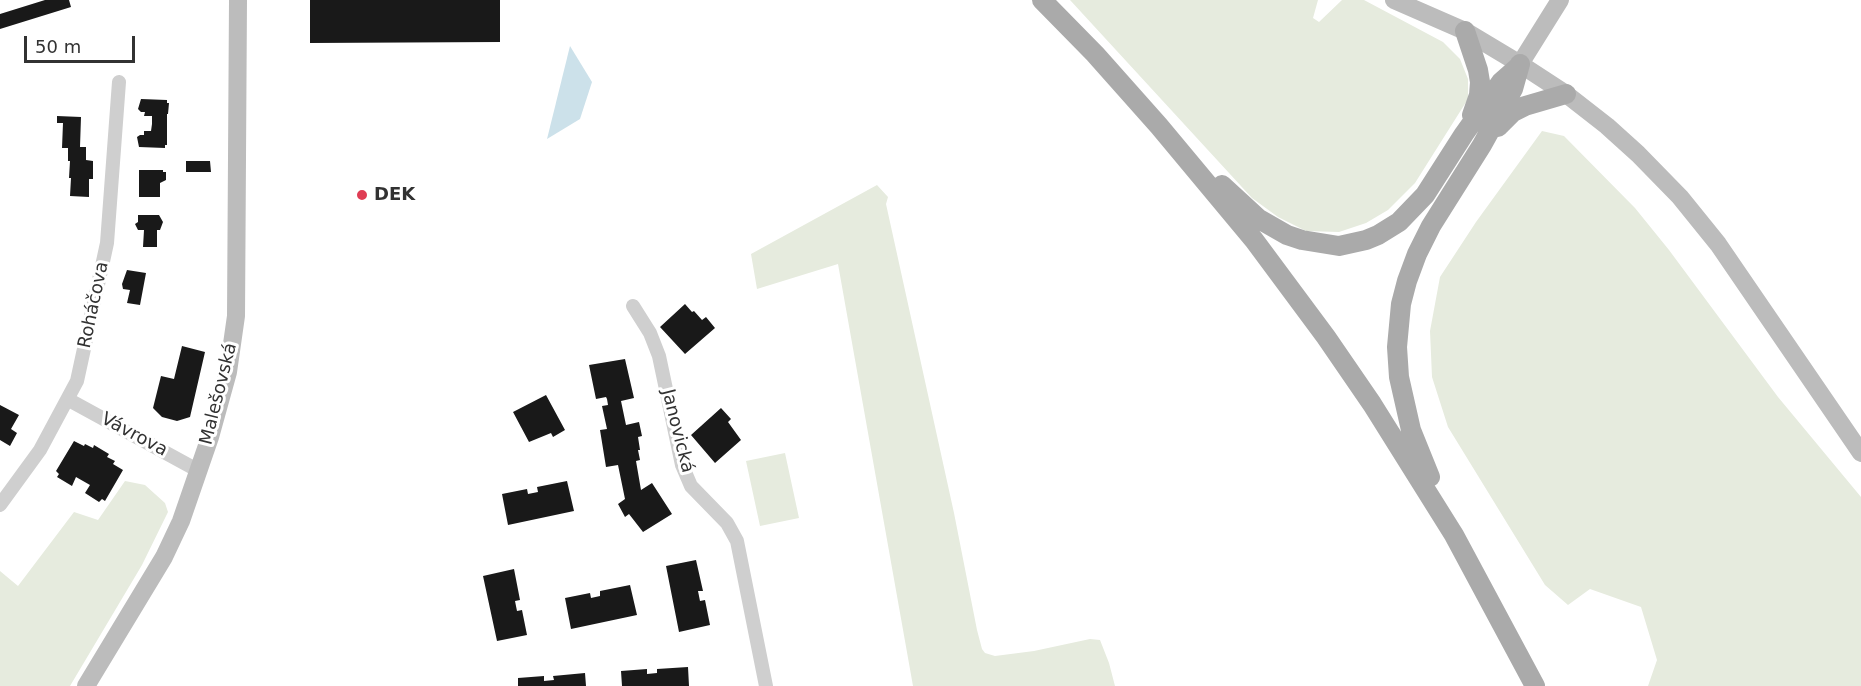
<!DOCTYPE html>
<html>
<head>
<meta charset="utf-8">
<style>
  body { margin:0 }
  #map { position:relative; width:1861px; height:686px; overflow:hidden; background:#fff; font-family:"DejaVu Sans",sans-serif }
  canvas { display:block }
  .scale { position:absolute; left:24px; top:36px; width:111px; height:27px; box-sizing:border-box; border:3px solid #323232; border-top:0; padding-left:8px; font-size:18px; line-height:21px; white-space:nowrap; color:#323232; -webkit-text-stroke:4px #fff; paint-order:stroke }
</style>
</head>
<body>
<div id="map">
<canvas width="1861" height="686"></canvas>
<div class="scale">50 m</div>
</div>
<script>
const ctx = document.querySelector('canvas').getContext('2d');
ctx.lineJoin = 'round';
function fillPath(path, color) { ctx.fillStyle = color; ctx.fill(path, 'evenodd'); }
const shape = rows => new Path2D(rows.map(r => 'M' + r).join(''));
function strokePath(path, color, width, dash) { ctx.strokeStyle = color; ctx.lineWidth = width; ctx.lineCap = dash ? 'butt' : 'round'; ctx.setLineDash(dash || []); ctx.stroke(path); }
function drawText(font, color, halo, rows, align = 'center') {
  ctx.font = font + ' "DejaVu Sans",sans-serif'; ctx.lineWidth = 6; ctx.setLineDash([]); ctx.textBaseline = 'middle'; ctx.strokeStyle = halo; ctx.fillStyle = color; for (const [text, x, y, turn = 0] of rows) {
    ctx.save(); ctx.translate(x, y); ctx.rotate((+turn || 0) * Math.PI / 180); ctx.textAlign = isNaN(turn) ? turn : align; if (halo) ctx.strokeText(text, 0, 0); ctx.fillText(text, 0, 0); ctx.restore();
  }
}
const green = shape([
  [1070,0,1318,0,1313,18,1319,22,1342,0,1364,0,1443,42,1460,59,1468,79,1468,99,1415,183,1388,210,1366,223,1339,232,1306,231,1278,217,1252,198],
  [1542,131,1564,136,1635,208,1669,250,1778,397,1861,497,1861,686,1648,686,1657,660,1641,607,1590,589,1568,605,1545,585,1448,427,1432,377,1430,331,1440,277,1476,222],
  [877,185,888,197,886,204,954,513,977,630,982,649,985,653,995,656,1034,651,1090,639,1100,640,1109,663,1115,686,913,686,838,264,757,289,751,254],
  [785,453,799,518,760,526,746,461],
  [125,481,145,485,165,503,168,512,142,565,70,686,0,686,0,571,18,586,74,512,98,520]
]);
const water = shape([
  [570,46,592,82,580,119,547,139]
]);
const building = shape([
  [45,0,69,0,71,7,0,29,0,14],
  [310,0,500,0,500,42,310,43],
  [141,99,167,100,167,103,169,103,168,114,167,114,167,145,165,145,165,148,139,147,137,137,140,135,144,135,144,131,151,131,152,124,152,116,144,116,145,112,141,112,138,109],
  [57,116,81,117,80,147,86,147,86,160,93,161,93,179,89,179,89,197,70,196,71,178,69,178,70,161,68,161,68,148,62,148,63,123,57,123],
  [186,161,210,161,211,172,186,172],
  [139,170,163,170,163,172,166,172,166,180,160,183,160,197,139,197],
  [138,215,159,215,163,222,160,230,157,230,157,247,143,247,144,230,138,230,135,224,138,222],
  [127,270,146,273,140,305,127,303,130,290,123,289,122,284],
  [685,304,692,312,694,311,702,320,706,317,715,328,685,354,660,327],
  [182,346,205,352,190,417,177,421,162,417,153,408,161,376,174,379],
  [625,359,634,398,621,401,626,425,639,422,642,436,638,437,640,450,638,450,640,460,636,461,641,490,652,483,672,514,643,532,629,514,625,517,618,504,625,499,618,465,606,467,600,430,607,429,602,406,608,405,607,399,606,397,596,399,589,365],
  [546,395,565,430,553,437,551,433,529,442,513,412],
  [0,405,19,415,11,429,17,433,10,446,0,440],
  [721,408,731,419,728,422,741,440,715,463,691,435],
  [74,441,84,446,85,444,93,448,94,445,109,454,107,457,115,461,113,464,123,470,105,501,102,499,99,502,85,493,90,485,76,477,72,486,57,477,59,474,56,471],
  [567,481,574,511,508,525,502,494,527,489,528,494,538,492,537,487],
  [696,560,703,591,698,591,700,601,705,600,710,625,679,632,666,566],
  [514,569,520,600,515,601,517,611,522,610,527,635,497,641,483,576],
  [630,585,637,615,571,629,565,598,590,593,591,598,600,596,600,591],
  [688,667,689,686,622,686,621,671,647,669,647,674,657,673,657,669],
  [585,673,586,686,518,686,518,678,544,676,544,681,554,680,553,676]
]);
const street = shape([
  [633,306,650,333,659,356,682,465,691,486,727,523,737,541,766,686],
  [69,400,199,471],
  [0,505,40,450,77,381,107,243,119,82]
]);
const secondary = shape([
  [1394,0,1465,31,1520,64,1566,94,1607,126,1638,154,1680,197,1718,244,1861,453],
  [1520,64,1560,0],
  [86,686,164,557,181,521,210,437,228,372,236,316,238,0]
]);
const primary = shape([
  [1042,0,1095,54,1159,126,1254,240,1326,337,1372,404,1454,535,1535,686],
  [1465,31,1478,70,1480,82,1479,95,1472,115],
  [1498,127,1513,112,1525,106,1566,94],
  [1222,185,1259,219,1287,235,1302,240,1339,246,1366,240,1378,235,1399,222,1425,195,1464,134,1501,82,1518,67],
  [1430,477,1411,430,1399,377,1397,347,1401,304,1407,281,1417,254,1431,226,1482,145,1513,89,1520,64]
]);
const markers = [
  [362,195,6,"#df3d54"]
];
const poiNames = [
  ["DEK",374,195]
];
const streetNames = [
  ["Roháčova",94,305,-78],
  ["Malešovská",219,394,-76],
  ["Janovická",677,431,76],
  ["Vávrova",134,435,28]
];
fillPath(green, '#e6ebde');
fillPath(water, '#cce1ea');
fillPath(building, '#191919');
strokePath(street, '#cfcfcf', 14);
strokePath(secondary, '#bcbcbc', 18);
strokePath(primary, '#aaa', 20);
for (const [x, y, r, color] of markers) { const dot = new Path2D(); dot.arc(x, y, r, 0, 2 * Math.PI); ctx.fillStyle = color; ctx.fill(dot); strokePath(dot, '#fff', 2); }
drawText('bold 18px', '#323232', '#fff', poiNames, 'left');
drawText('18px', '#323232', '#fff', streetNames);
</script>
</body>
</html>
